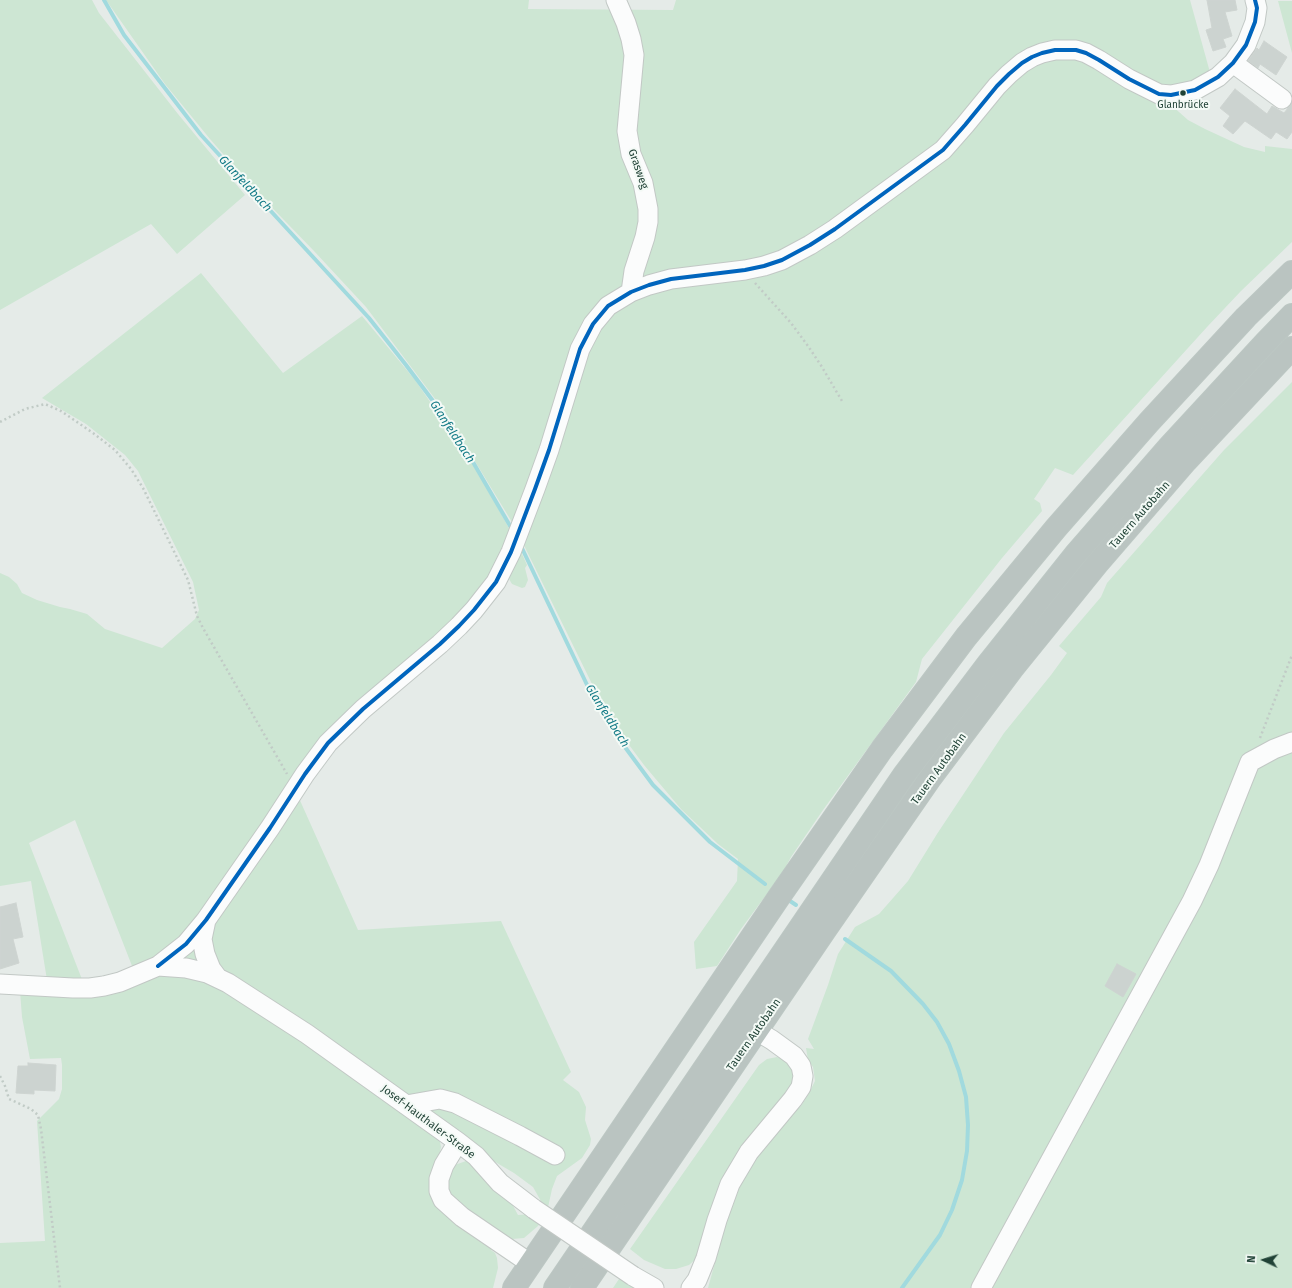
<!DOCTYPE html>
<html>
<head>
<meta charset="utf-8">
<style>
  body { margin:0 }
  #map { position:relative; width:1292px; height:1288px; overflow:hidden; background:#e5ebe8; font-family:"Fira Sans",sans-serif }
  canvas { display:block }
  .north { position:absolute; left:1244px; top:1240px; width:40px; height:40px; -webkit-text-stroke:3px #f4faf6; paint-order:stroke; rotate:274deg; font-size:11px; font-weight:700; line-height:16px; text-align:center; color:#204236 }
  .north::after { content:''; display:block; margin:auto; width:14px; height:18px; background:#204236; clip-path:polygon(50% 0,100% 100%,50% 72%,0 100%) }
</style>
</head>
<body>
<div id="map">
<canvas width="1292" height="1288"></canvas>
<div class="north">N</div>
</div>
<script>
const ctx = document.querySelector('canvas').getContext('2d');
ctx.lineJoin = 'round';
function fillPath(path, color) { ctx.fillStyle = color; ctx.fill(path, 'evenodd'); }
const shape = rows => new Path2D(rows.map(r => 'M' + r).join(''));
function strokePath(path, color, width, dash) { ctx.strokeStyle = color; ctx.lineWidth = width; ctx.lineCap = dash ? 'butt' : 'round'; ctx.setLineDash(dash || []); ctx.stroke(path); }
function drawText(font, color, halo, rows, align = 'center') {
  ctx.font = font + ' "Fira Sans",sans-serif'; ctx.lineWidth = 4; ctx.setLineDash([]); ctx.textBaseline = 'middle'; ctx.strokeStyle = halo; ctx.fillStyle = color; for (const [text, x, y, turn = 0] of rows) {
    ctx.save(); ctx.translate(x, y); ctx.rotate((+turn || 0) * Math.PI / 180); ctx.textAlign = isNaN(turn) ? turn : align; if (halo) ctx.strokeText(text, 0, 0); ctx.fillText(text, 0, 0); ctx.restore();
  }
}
const green = shape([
  [0,0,92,0,99,13,178,114,245,195,177,254,151,224,0,310],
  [106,0,529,0,528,9,673,10,676,0,1190,0,1211,76,1170,104,1188,120,1205,129,1244,147,1265,152,1265,146,1292,149,1292,242,1241,291,1207,327,1073,475,1055,468,1034,499,1040,503,1042,511,1002,558,922,659,916,682,823,810,791,857,783,872,741,929,717,966,696,969,694,942,737,881,738,859,718,844,681,809,644,765,615,726,594,688,515,527,445,412,366,307,314,251,252,187,210,139,165,84],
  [1278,1,1292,1,1292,53],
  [201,273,283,373,362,316,415,380,479,473,518,545,527,565,525,568,528,580,525,587,522,588,512,584,509,579,506,579,339,740,298,796,358,930,501,921,571,1072,563,1080,579,1092,586,1107,585,1120,591,1139,590,1145,582,1158,557,1176,552,1189,547,1212,538,1226,524,1238,512,1239,503,1237,457,1205,446,1190,452,1166,466,1161,472,1162,511,1202,518,1215,533,1214,542,1203,533,1187,514,1173,485,1156,439,1137,441,1147,438,1160,431,1171,430,1185,492,1246,491,1250,495,1253,497,1258,498,1268,493,1288,0,1288,0,1243,45,1241,37,1121,59,1099,62,1089,62,1065,61,1058,30,1059,22,1017,19,978,47,980,31,881,0,886,0,573,9,577,17,584,22,593,37,600,60,607,70,609,87,614,105,629,162,648,195,619,199,610,193,582,138,471,125,455,86,424,42,398],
  [75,820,134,971,83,982,29,843],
  [1292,382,1292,1288,708,1288,725,1226,745,1173,783,1121,801,1106,809,1093,815,1081,813,1067,808,1060,806,1048,814,1049,808,1039,828,985,838,954,855,927,879,914,908,881,937,834,1004,733,1051,675,1067,653,1059,646,1101,597,1107,583,1224,450],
  [777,1057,790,1062,794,1073,794,1083,697,1258,689,1265,676,1269,665,1269,644,1260,630,1249,759,1065,767,1059],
  [621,1276,639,1288,613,1288]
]);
const stream = shape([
  [104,0,124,35,201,135,369,318,406,365,442,413,466,450,513,531],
  [520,544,589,689,619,739,653,785,710,842,765,884],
  [790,901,796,905],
  [845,939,891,971,923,1004,937,1022,949,1044,959,1071,966,1097,968,1125,967,1151,962,1180,952,1210,940,1235,902,1288]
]);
const building = shape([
  [1207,0,1235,0,1237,10,1225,12,1232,36,1223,39,1226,47,1213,51,1206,30,1212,28,1207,0],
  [1264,41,1287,57,1276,75,1260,64,1258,68,1248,61,1257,48,1259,50,1264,41],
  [1235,89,1267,114,1272,106,1284,113,1292,103,1292,132,1287,139,1276,132,1271,139,1245,121,1233,134,1223,126,1230,116,1220,108,1235,89],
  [16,903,23,937,13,939,19,963,0,969,0,907,16,903],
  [1117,964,1136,974,1123,997,1105,986,1117,964],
  [28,1063,56,1065,55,1091,34,1090,34,1094,16,1093,18,1066,28,1066,28,1063]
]);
const path = shape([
  [755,283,791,323,808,346,822,367,842,401],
  [0,422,25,409,45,404,61,411,93,433,115,450,131,469,143,488,188,580,197,616,203,628,287,774],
  [1260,738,1292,655],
  [0,1076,5,1086,9,1099,31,1109,38,1115,41,1129,60,1288]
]);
const minor = shape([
  [616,0,626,23,631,39,634,55,627,131,631,154,643,183,648,209,648,222,645,237,634,271,631,292],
  [1233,63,1282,99],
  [206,920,202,939,205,954,211,969,217,977],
  [158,966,186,944,206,920,270,828,305,774,328,743,363,709,440,644,459,626,474,610,496,582,511,552,535,489,549,450,580,349,593,324,608,306,631,292,649,285,671,279,745,270,764,266,782,260,810,245,835,229,943,150,965,125,997,86,1009,74,1022,63,1032,57,1042,53,1055,50,1076,50,1086,53,1099,60,1129,79,1159,94,1171,95,1195,90,1218,77,1233,63,1246,45,1255,22,1257,8,1255,0],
  [0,984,73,988,90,988,104,986,120,982,158,966,186,968,207,973,228,983,307,1034,458,1142,476,1156,500,1183,534,1209],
  [406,1105,440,1099,455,1103,520,1136,555,1155],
  [458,1142,444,1165,439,1179,439,1191,443,1200,462,1217,531,1264],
  [633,1276,654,1288],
  [691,1288,697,1280,706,1258,717,1220,730,1184,749,1152,793,1099,801,1087,803,1076,801,1066,794,1056,772,1040,757,1031],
  [981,1288,1192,901,1209,865,1250,762,1274,749,1292,742]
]);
const highway = shape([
  [514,1288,779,897,882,749,966,637,1056,528,1149,422,1246,317,1292,272],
  [555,1288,904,775,988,664,1075,555,1169,447,1266,342,1292,315],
  [582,1288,825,930,931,777,1012,669,1097,564,1186,461,1292,348]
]);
const minorBridge = shape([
  [534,1209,633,1276]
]);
const bus1 = shape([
  [158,966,186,944,206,920,270,828,305,774,328,743,363,709,440,644,459,626,474,610,496,582,511,552,535,489,549,450,580,349,593,324,608,306,631,292,649,285,671,279,745,270,764,266,782,260,810,245,835,229,943,150,965,125,997,86,1009,74,1022,63,1032,57,1042,53,1055,50,1076,50,1086,53,1099,60,1129,79,1159,94,1171,95,1195,90,1218,77,1233,63,1246,45,1255,22,1257,8,1255,0]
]);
const markers = [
  [1183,93,3.5,"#204236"]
];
const busNames = [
  ["Glanbrücke",1183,105]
];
const streetNames = [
  ["Grasweg",638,169,71],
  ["Tauern Autobahn",1140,515,-49],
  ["Tauern Autobahn",939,769,-54],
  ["Tauern Autobahn",754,1035,-55],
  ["Josef-Hauthaler-Straße",428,1122,37]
];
const waterNames = [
  ["Glanfeldbach",245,184,47],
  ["Glanfeldbach",452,432,57],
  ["Glanfeldbach",607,716,58]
];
fillPath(green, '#cde6d3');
strokePath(stream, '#a1dade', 4);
fillPath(building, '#ccd3d0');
strokePath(building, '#ced4d1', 1);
strokePath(minor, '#c2c8c5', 21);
strokePath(highway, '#bcc7c3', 24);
strokePath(path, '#c1cbc6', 2.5, [2, 3]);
strokePath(minor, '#fbfcfc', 19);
strokePath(highway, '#bac4c1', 22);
strokePath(minorBridge, '#c2c8c5', 21, []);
strokePath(minorBridge, '#fbfcfc', 19);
strokePath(bus1, '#0065bd', 4);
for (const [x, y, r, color] of markers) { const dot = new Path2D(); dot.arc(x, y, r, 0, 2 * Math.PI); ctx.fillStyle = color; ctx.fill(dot); strokePath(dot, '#f4faf6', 1.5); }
drawText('10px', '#204236', '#f4faf6', busNames);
drawText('11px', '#204236', '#f4faf6', streetNames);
drawText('italic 12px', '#127a86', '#f4faf6', waterNames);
</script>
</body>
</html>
